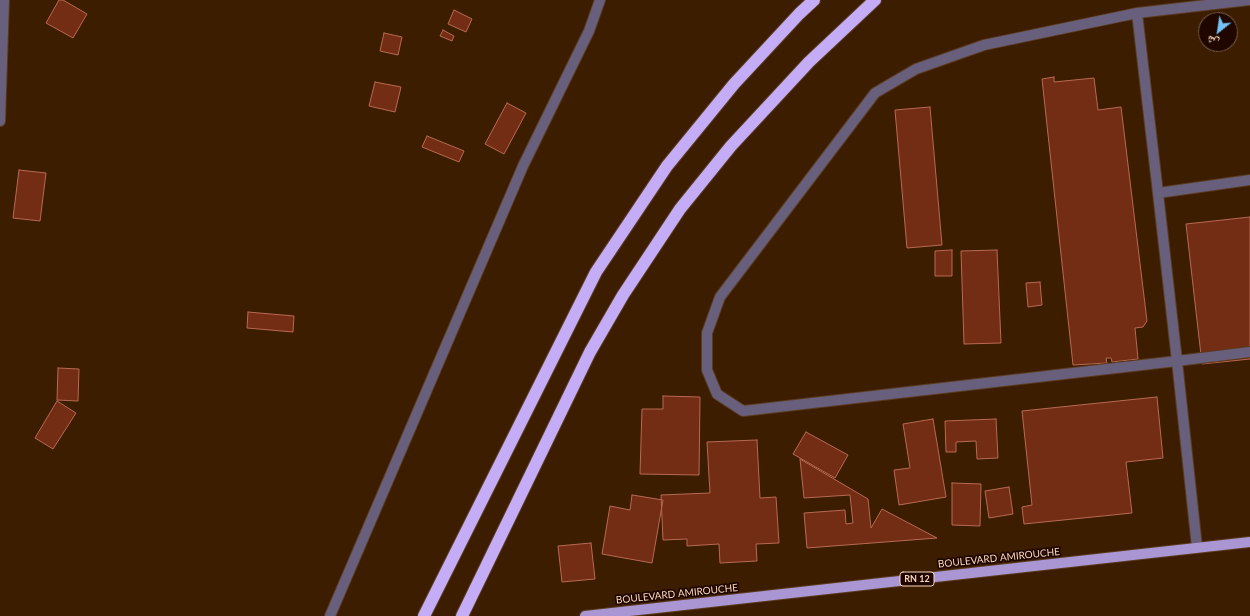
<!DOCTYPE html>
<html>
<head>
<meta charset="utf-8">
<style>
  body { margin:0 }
  #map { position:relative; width:1250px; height:616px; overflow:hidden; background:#3c1d00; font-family:Lato,"Noto Naskh Arabic",sans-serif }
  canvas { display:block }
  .north { position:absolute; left:1198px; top:12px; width:40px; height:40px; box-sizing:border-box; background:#1f0700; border:1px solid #775b4c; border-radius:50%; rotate:210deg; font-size:11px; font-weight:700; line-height:16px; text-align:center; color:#fbd8bd }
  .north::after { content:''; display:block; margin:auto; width:14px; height:18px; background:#72c1f5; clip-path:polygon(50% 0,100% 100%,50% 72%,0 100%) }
</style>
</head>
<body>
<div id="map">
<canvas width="1250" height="616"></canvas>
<div class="north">ش</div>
</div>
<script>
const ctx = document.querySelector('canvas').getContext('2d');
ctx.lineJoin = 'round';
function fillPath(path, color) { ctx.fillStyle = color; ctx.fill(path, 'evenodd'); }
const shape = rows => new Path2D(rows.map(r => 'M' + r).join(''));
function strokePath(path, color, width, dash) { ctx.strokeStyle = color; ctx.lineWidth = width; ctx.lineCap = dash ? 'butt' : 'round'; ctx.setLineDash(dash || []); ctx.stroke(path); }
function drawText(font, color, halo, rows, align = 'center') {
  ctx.font = font + ' Lato,sans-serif'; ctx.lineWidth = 3.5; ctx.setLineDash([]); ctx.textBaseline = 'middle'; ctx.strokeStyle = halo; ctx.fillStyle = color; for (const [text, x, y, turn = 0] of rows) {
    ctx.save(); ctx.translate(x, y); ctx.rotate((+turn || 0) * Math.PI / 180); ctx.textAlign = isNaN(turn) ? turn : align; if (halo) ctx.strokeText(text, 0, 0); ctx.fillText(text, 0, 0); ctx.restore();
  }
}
const building = shape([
  [59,0,63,0,87,14,73,38,46,23,59,0],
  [454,10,472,19,466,32,448,24,454,10],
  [443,30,454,36,452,41,440,36,443,30],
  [384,33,402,37,398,55,380,51,384,33],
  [1054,77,1054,82,1094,78,1098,110,1121,107,1147,321,1143,327,1135,328,1138,359,1112,362,1111,358,1106,358,1107,363,1073,365,1042,79,1054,77],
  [375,82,401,87,395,112,369,106,375,82],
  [507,103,526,113,504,154,485,144,507,103],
  [930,107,942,245,907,248,895,110,930,107],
  [427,136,464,151,459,162,422,147,427,136],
  [19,170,46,173,40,221,13,218,19,170],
  [1250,217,1250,359,1202,364,1186,224,1250,217],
  [952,250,952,276,935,276,935,251,952,250],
  [997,250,1001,343,964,344,961,251,997,250],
  [1040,282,1042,305,1028,307,1026,283,1040,282],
  [248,312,294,316,293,332,247,328,248,312],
  [58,368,79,369,78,401,57,400,58,368],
  [663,396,700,397,699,475,640,474,642,409,663,409,663,396],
  [1157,397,1163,458,1126,462,1132,513,1024,524,1022,507,1032,505,1022,411,1157,397],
  [57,401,76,413,53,449,35,438,57,401],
  [933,419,946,497,899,505,894,470,910,468,903,424,933,419],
  [996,419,998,458,977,459,976,441,956,442,956,452,946,452,945,421,996,419],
  [806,432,848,455,835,478,793,454,806,432],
  [757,440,760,498,776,497,779,543,756,544,757,561,720,563,719,544,687,546,687,539,663,540,661,495,710,493,707,442,757,440],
  [800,459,868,499,871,528,882,509,937,538,807,548,804,513,845,510,846,524,853,523,850,495,804,498,800,459],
  [952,483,981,484,980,526,952,525,952,483],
  [1009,487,1013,514,989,518,985,491,1009,487],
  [632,495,663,500,652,563,602,554,610,506,630,510,632,495],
  [591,543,595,579,562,582,558,546,591,543]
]);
const minor = shape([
  [1137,13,984,45,916,69,875,93,720,297,707,333,707,370,717,394,743,411,1177,361,1197,547],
  [0,121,4,0],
  [1250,180,1158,193,1177,361,1250,352],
  [1158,193,1137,13,1250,0],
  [330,616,523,166,589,31,600,0]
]);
const major = shape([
  [585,616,1250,542]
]);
const highway = shape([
  [424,616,596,272,667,166,734,84,799,14,814,0],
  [462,616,590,352,623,295,680,209,731,146,809,62,875,0]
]);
const shields = [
  [917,579,34]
];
const shieldNames = [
  ["RN 12",917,579]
];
const streetNames = [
  ["BOULEVARD AMIROUCHE",999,558,-6],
  ["BOULEVARD AMIROUCHE",677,594,-6]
];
fillPath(building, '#732d14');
strokePath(building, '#b86a51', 1);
strokePath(minor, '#5b3b1e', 12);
strokePath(major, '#5b3b1e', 12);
strokePath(highway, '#5b3b1e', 14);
strokePath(minor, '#685f7c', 10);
strokePath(major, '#aa96d3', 10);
strokePath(highway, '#c4acf6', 12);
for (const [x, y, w] of shields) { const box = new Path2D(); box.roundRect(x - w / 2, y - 7, w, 14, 3); ctx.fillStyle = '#1f0700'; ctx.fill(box); strokePath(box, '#fbd8bd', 1); }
drawText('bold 9px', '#fbd8bd', null, shieldNames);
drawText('10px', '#fbd8bd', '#1f0700', streetNames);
</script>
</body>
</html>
